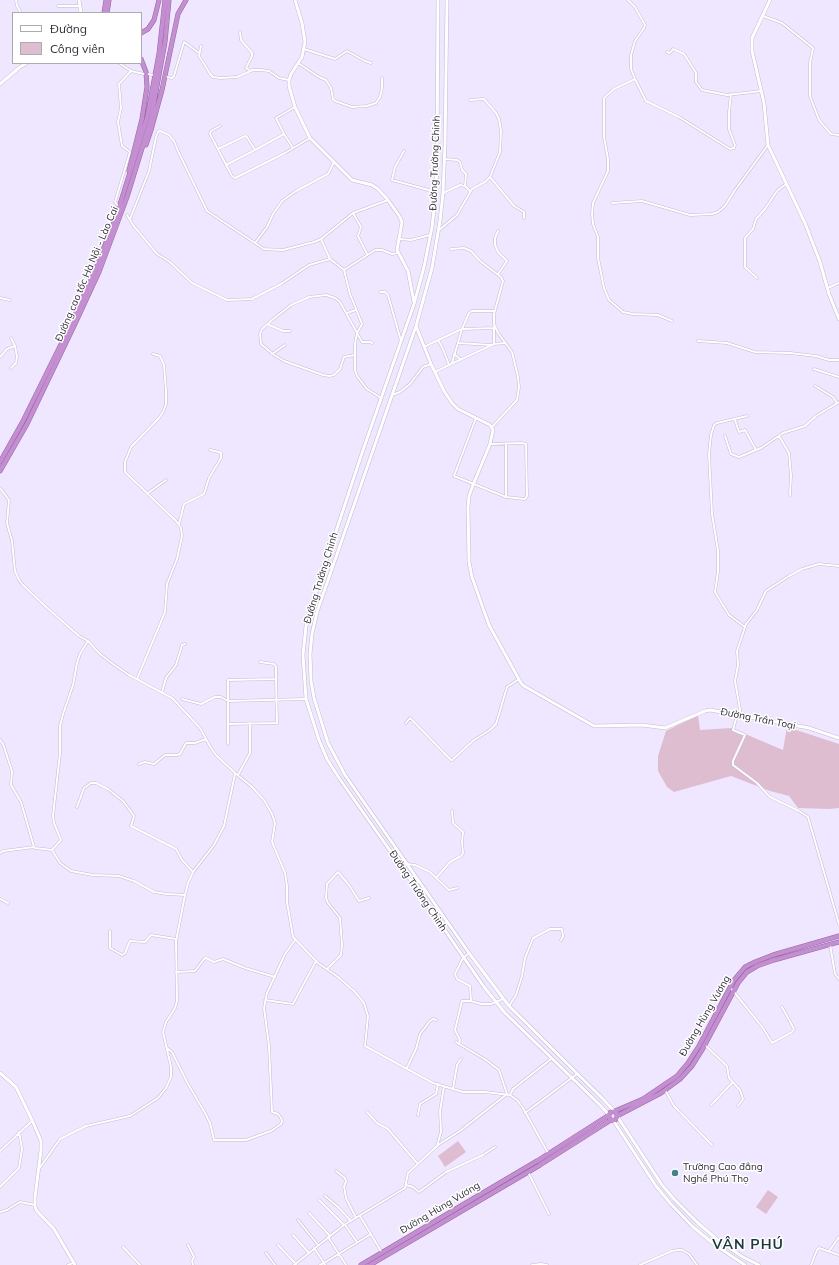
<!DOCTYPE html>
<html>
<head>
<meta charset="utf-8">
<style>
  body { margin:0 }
  #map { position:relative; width:839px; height:1265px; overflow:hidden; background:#efe7ff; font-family:Mulish,sans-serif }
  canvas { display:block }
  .legend { position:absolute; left:12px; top:12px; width:130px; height:52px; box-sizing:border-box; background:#fff; border:1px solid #adabb0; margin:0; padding:5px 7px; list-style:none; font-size:12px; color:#312e39 }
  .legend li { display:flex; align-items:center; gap:8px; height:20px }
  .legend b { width:20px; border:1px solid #adabb0 }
</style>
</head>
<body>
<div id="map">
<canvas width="839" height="1265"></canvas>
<ul class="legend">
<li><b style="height:5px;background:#fff"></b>Đường</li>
<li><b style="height:11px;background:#debdd1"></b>Công viên</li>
</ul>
</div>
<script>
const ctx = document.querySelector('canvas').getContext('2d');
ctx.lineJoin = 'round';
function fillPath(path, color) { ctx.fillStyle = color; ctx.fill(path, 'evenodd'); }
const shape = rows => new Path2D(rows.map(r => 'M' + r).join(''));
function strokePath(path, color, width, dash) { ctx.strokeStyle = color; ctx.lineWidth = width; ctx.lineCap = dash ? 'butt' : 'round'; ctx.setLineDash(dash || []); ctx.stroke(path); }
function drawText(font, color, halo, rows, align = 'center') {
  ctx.font = font + ' Mulish,sans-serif'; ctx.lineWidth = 3; ctx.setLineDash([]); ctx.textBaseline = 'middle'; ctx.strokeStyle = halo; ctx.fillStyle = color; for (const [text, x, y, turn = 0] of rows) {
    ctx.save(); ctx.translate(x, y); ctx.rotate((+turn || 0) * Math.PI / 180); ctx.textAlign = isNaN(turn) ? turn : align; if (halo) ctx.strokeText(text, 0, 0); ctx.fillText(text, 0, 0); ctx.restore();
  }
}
const green = shape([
  [698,715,700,730,731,728,783,750,787,727,839,744,839,808,829,809,798,808,789,796,770,791,731,776,674,792,667,787,658,771,658,756,666,731],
  [458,1141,466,1152,445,1167,438,1156],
  [768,1190,778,1197,766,1214,756,1207]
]);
const street = shape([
  [16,0,17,6,21,13],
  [628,0,635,7,645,25,644,28,635,41,631,55,631,69,635,79],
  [58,6,80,6],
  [763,16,782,23,813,48,810,63,810,96,819,120,831,134,839,135],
  [240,32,241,40,252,53,252,56,246,68,251,71],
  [201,46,199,56,206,67,210,74,213,77,221,78,237,77,253,70,260,70,269,71,279,78,289,80],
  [304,49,335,59,347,51,365,61,371,63],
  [667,52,670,53,673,49,684,54,696,73,696,82,702,90,727,95,761,91],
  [119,63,131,71,144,74],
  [298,63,319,77,326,80,331,88,333,99,335,101,352,107,367,106,376,103,380,97,382,88,382,78],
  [148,74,152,75],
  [167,77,172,78,174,76,184,42,199,53],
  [220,126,211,131,210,134,232,176,235,178,285,153,310,138],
  [284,134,276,118,295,107],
  [218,149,245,136,247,137,255,150,284,134,293,148],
  [404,151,395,167,392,180,436,192],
  [445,159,457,160,460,162,462,170,466,174,465,186],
  [226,165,255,150],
  [490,177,514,206,524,212,524,218],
  [443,193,460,185,465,186,470,191],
  [612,203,642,201,690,215,712,214,718,212,725,206,735,190,768,145],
  [118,206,115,202,130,152,122,146,118,122,121,108,119,84,131,71],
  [353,213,361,227,358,236,367,254],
  [127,215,133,225,157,254,170,262,192,283,227,300,252,299,281,284,309,265,330,259],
  [130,219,149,171,156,137,158,132,160,131,169,135,174,141,178,151,207,211,264,249,283,250,314,242,321,239,353,213,388,200],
  [438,231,457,215,472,189,485,182,490,177,500,152,501,131,499,119,496,113,484,99,470,100],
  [321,239,330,259,344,270,350,294,362,324,357,333,355,344,355,370,357,376,367,389,381,398],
  [399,239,411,240,430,235],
  [255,243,267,227,273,214,282,201,296,191,324,176,328,174,334,162],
  [451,249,464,248,471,251,480,261,501,277,503,281,494,314,494,324,498,333,512,352,518,377,519,387,517,400,492,427],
  [344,270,375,250,382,250,392,254,398,253],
  [498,274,507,261,498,252,495,245,495,238,498,231],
  [757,278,745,267,745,238,753,229,756,219,765,209,777,191,786,184],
  [828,288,839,283],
  [380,292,385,292,388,295,401,341],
  [0,298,10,300],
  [347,313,356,310],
  [672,321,658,315,633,314,623,312,609,300,604,288,598,258,598,237,593,224,592,214,593,203,608,171,608,159,604,137,604,98,614,89,635,79,646,101,679,117,730,149,734,148,735,145,729,129,729,112,731,94],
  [267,324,283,331,290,331],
  [494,327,494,344],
  [438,340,462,329,494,328],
  [698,341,727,343,755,352,790,353,816,356,829,360,839,360],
  [458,343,491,345],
  [424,347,438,340,443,349,449,365,435,372],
  [272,354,285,345],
  [454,354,460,359],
  [355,355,344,357,340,369,334,375,329,376,323,375,284,361,274,355,261,344,260,334,262,329,272,320,291,305,309,297,326,295,335,298,340,302,362,342,370,342,372,343],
  [0,357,7,349,15,346],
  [452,363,462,329,469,313,472,311,495,311],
  [449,365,494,344,505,343],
  [11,368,16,363,17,357,15,346,11,338],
  [814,369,839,377],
  [815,386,833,397,837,403],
  [392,395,400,392,410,384,423,367,431,364],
  [476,418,454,476,506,497,525,499,527,496,526,444,522,443,491,444],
  [735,420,739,432,745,430,756,450],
  [725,436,731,454,739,457,761,448,783,433,805,426,816,416,839,402],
  [779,436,789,453,791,475,790,495],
  [0,488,9,500,7,523,12,541,15,571,19,580,23,585,45,606,79,636,88,641,100,654,113,664,129,675,172,698,200,728,211,748,216,755,235,773,251,786,264,800,272,814,275,823,272,842,285,873,287,886,287,902,293,937,318,963,338,977,355,992,364,1003,368,1016,365,1046,433,1083,463,1092,485,1092,510,1095,518,1101,523,1108,548,1153],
  [148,493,166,480],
  [506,497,506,443],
  [179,524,184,504,204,494,209,478,221,458,221,453,219,452,210,450],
  [745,627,729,615,715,592,718,572,718,551,712,514,709,454,711,435,714,425,717,423,747,416],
  [260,662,274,664,276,667,276,679],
  [137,679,165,612,167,584,177,559,182,536,181,528,176,521,125,472,125,462,131,447,159,418,163,412,166,404,166,391,164,365,160,356,153,354],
  [162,692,166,678,176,665,182,645,185,644],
  [182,699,201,704,215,697,221,697,228,701,306,699],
  [737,715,733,730,745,735,733,761,733,765,757,783,770,797,799,811,808,817,839,924],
  [741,715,735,681,738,665,737,651,746,624,757,610,764,595,766,591,789,576,802,569,819,564,839,566],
  [406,723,410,718,451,760,452,760,474,740,490,730,496,724,507,687,519,679],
  [228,724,277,723,276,679,228,680,228,744],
  [0,740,3,744,12,771,11,785,21,802,34,847,35,848,52,850,60,863,71,871,93,875,119,876,134,881,154,892,167,894,185,895],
  [139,764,145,762,154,764,165,755,177,755,180,754,186,743,195,743,206,739],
  [238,775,250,753,250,723],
  [77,807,84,788,91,783,96,783,108,789,123,801,134,816,131,826,176,849,182,860,193,872],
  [52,850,61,840,54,823,53,816,60,753,60,726,63,714,73,685,77,663,80,654,88,641],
  [0,853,3,851,34,847],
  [407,864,415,865,430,872,449,890,457,888],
  [436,878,450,862,461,856,463,853,462,842,463,832,453,823,452,811],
  [0,899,8,903],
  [110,931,110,948,122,955,125,953,130,941,145,942,151,935,176,939],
  [830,944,835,974,839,979],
  [469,953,463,958,455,974,457,979,470,986,471,1001],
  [327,969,341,955,342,945,340,918,328,903,326,898,327,884,338,872,349,885,359,901,369,898],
  [176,972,195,971,204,959,206,958,214,962,223,959,245,968,275,977],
  [730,987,763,1028,772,1043,792,1032,794,1029,782,1007],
  [265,1000,293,1004,316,961],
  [509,1006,516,995,522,976,525,958,533,938,550,929,562,929,563,936,561,940],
  [459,1044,460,1040,455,1030,462,1001,471,1001,481,1004,491,1004,503,999],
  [705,1045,727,1066,729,1078,740,1090,743,1099,738,1106],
  [167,1048,172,1052,188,1084,205,1113,210,1123,214,1140,246,1140,271,1131,281,1124,282,1121,281,1118,278,1114,272,1112,269,1046,264,1008,267,993,285,954,295,940],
  [407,1068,416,1049,420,1034,430,1021,433,1019,436,1020],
  [453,1089,457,1065,461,1059],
  [665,1090,674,1106,712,1145],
  [510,1095,513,1089,551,1059],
  [711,1105,732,1083],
  [367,1112,377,1123,388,1129,417,1163],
  [525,1113,577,1074],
  [418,1115,420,1104,436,1094,438,1084],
  [438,1145,460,1131,507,1094,499,1070,486,1060,456,1042],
  [0,1151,32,1121],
  [39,1169,60,1139,86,1126,130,1116,158,1098,166,1088,171,1077,171,1067,163,1032,166,1022,175,1008,177,1001,176,941,185,895,188,883,193,872,214,845,224,826,235,774],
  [336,1171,345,1178,346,1182,344,1186,346,1198,356,1218],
  [528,1172,549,1214],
  [406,1185,413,1187,419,1192,446,1172,483,1155,495,1147],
  [0,1187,19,1168,22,1149,19,1132],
  [325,1196,338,1207,351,1221],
  [319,1200,344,1225],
  [0,1212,7,1210,20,1202,35,1205],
  [309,1213,330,1236],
  [360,1216,382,1253],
  [298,1220,318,1245],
  [345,1225,357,1242],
  [293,1235,309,1253],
  [328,1237,346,1265],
  [188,1245,194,1257,192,1261,193,1265],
  [278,1245,296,1264],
  [123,1247,140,1265],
  [314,1248,324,1263,371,1234],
  [829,1251,839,1237],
  [266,1253,275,1265],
  [68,1265,73,1263],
  [294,1265,344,1225,405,1188,408,1173,437,1146,441,1132,440,1111,444,1086],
  [320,1265,324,1263,325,1265],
  [532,1265,541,1264,547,1265],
  [640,1265,672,1251,678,1250,682,1250,689,1254,697,1265],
  [811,1265,817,1250,819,1248,839,1255]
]);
const secondary = shape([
  [79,0,81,13],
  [295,0,302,23,305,42,302,57,291,74,289,80,289,86,295,107,310,138,352,180,372,185,378,189,388,200,400,217,402,222,397,250,408,271,414,302],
  [438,0,437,154,436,192,432,227,424,267,414,304,362,453,311,607,306,626,303,655,306,699,319,740,327,759,339,778,405,872,484,987,505,1013,600,1105,609,1115],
  [447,0,445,145,443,193,440,221,432,268,416,326,317,612,312,634,310,654,311,681,314,698,328,743,345,775,469,953,509,1006,604,1100,614,1111],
  [770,0,752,38,752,51,764,103,768,145,805,223,820,262,829,294,839,319],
  [0,84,20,67,27,63],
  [416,326,431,364,444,391,452,403,458,409,490,425,493,430,490,444,473,485,469,496,468,507,469,562,472,577,489,625,521,683,524,686,594,726,642,725,665,728,705,711,710,710,809,728,839,738],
  [0,1073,16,1087,32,1120,41,1141,41,1150,35,1197,35,1207,37,1211,54,1229,75,1265],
  [617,1116,662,1185,674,1199,698,1223,719,1241,743,1257,759,1265],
  [613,1120,656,1186,670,1203,693,1227,715,1245,745,1265]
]);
const highway = shape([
  [104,13,106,0],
  [107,13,109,0],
  [141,33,148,29,154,20,159,0],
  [146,145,151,130,162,90,178,14,186,0],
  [129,171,142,119,147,87,146,72,141,59],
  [0,462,22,423,71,324,95,271,117,214,147,118,159,54,165,0],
  [0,471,27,424,74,326,99,272,127,197,151,119,165,42,169,0],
  [615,1111,643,1099,677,1076,688,1063,699,1046,734,980,745,967,755,962,773,955,839,936],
  '608.5 1116a4.5 4.5 0 1 1 9 0a4.5 4.5 0 1 1-9 0Z',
  [617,1116,661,1093,680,1079,692,1066,702,1050,738,983,747,972,757,966,774,960,839,942],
  [361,1265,537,1161,609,1115],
  [370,1265,540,1165,611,1120]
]);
const markers = [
  [675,1173,4,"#3e868b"]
];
const streetNames = [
  ["Đường Trường Chinh",435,163,-88],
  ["Đường cao tốc Hà Nội - Lào Cai",87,274,-67],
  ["Đường Trường Chinh",321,578,-73],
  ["Đường Trần Toại",758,719,11],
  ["Đường Trường Chinh",418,891,56],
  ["Đường Hùng Vương",705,1016,-60],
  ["Đường Hùng Vương",440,1208,-31]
];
const poiNames = [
  ["Trường Cao đẳng",683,1167],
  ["Nghề Phú Thọ",683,1179]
];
const districtNames = [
  ["VÂN PHÚ",748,1245]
];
fillPath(green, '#debdd1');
strokePath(street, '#c2b9d5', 3);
strokePath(secondary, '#c2b9d5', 4);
strokePath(highway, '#916c9c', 5);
strokePath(street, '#fff', 2);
strokePath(secondary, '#fff', 3);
strokePath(highway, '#c58dd2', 4);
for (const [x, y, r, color] of markers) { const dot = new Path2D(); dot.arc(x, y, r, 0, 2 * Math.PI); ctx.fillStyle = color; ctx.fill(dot); strokePath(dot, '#fff', 1.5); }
drawText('10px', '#312e39', '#fff', streetNames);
drawText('10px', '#312e39', '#fff', poiNames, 'left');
ctx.letterSpacing = '1px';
drawText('bold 14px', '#183a3c', '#fff', districtNames);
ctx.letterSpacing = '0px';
</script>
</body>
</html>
